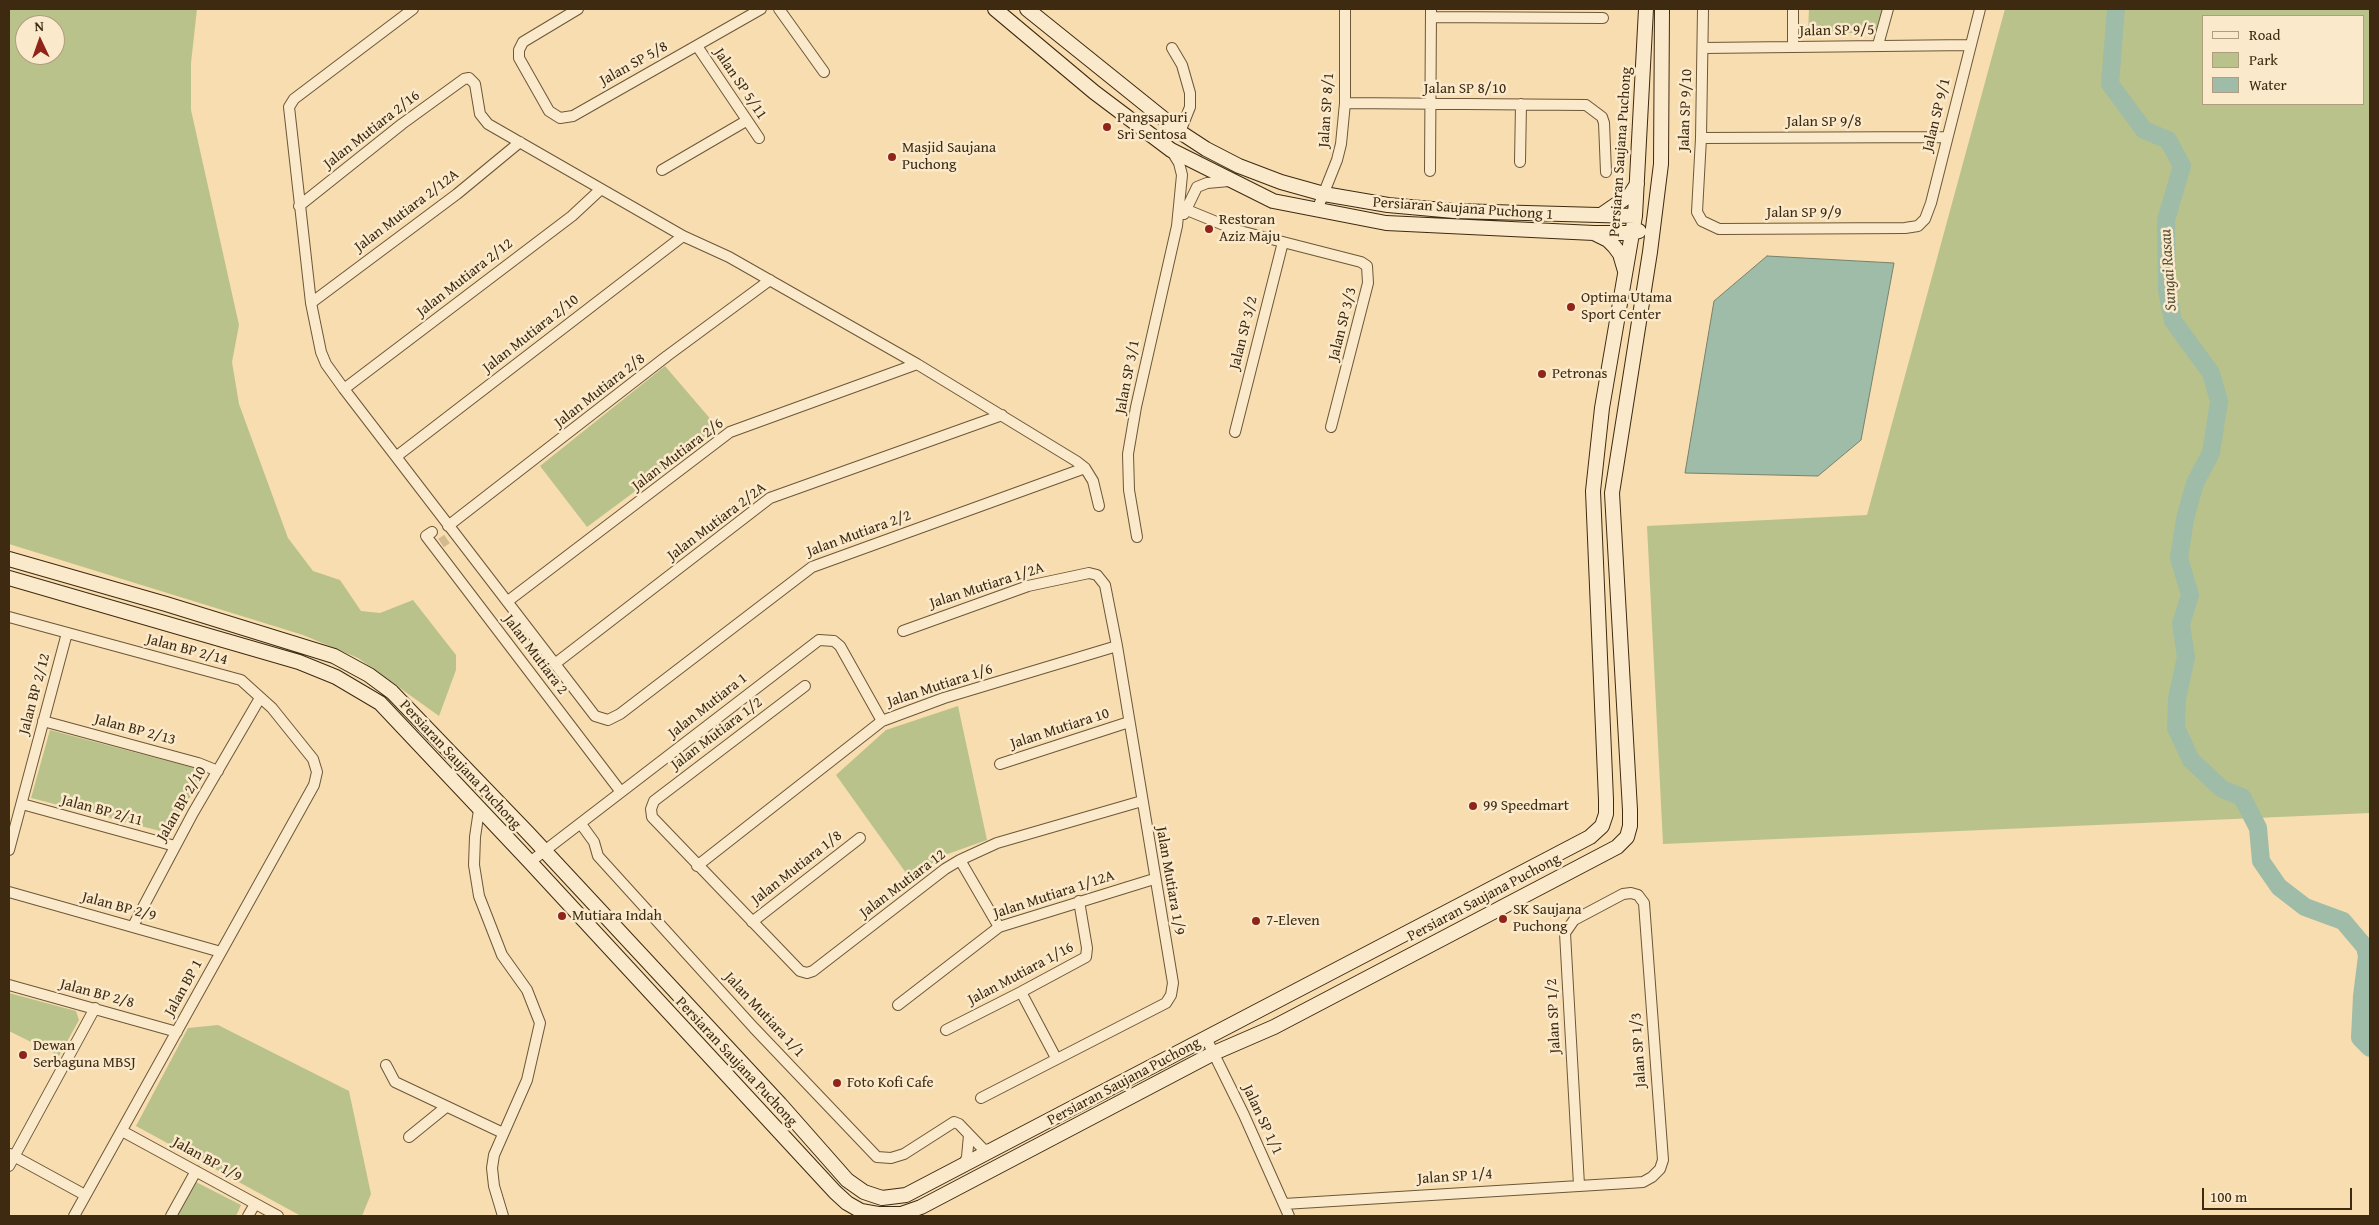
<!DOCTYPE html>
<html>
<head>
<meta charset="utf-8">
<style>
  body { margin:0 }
  #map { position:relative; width:2379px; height:1225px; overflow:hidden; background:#f7ddaf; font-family:"Gentium Book Plus",serif }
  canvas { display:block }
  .frame { position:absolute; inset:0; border:10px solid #3e2a10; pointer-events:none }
  .legend { position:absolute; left:2202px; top:15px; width:162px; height:90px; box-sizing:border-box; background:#fae9cb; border:1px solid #af9d80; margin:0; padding:6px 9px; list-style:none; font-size:15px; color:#3e2a10 }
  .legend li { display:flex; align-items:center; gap:10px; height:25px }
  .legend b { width:25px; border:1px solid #af9d80 }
  .north { position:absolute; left:15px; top:15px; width:50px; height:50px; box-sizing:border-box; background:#fae9cb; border:1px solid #af9d80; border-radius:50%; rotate:357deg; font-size:14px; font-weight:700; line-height:20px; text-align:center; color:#3e2a10 }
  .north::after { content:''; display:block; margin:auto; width:18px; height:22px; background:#8f2418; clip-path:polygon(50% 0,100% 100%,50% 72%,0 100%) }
  .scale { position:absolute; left:2202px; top:1188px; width:150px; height:22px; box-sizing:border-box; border:2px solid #3e2a10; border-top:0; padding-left:6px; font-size:15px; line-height:18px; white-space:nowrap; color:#3e2a10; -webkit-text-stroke:4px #fae9cb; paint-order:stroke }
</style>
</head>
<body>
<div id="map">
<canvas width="2379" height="1225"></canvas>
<div class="frame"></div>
<ul class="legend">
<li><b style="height:6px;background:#fae9cb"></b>Road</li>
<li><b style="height:14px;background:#bac28c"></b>Park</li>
<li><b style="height:14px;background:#9ebca7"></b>Water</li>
</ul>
<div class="north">N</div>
<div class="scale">100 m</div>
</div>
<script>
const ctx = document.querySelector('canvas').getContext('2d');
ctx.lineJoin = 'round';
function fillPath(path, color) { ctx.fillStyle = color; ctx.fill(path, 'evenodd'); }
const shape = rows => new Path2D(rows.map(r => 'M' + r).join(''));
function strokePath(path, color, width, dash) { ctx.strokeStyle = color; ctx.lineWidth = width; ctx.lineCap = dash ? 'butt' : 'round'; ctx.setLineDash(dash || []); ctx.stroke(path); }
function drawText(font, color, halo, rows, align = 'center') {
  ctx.font = font + ' "Gentium Book Plus",serif'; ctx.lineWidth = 5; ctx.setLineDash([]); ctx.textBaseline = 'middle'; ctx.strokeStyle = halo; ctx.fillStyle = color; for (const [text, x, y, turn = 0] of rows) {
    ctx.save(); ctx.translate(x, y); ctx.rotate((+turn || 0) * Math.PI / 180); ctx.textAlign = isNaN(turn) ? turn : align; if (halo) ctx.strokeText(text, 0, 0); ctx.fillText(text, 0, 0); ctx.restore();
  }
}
const green = shape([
  [9,9,197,9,191,63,191,110,239,325,232,362,239,404,288,538,313,571,340,580,361,611,380,613,413,600,456,655,456,670,439,716,358,658,303,635,9,544],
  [25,25,55,25,55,55,25,55],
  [1809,9,1884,9,1878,33,1808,33],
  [2005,9,2370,9,2370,813,1663,844,1647,526,1867,515],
  [2203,16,2363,16,2363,104,2203,104],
  [665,366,719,429,587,527,540,466],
  [958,706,987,840,942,856,911,880,836,775,886,730],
  [50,730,198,769,205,773,168,833,31,798],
  [9,993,76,1011,79,1020,59,1056,9,1031],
  [218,1025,349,1091,371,1194,362,1216,301,1216,136,1126,188,1028],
  [194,1181,241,1205,236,1216,174,1216]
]);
const water = shape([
  [1767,256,1894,263,1861,440,1818,476,1685,473,1714,301,1767,256]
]);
const river = shape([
  [2116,9,2110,84,2144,130,2168,140,2182,166,2166,220,2167,290,2173,321,2211,373,2219,401,2211,453,2195,483,2185,519,2179,558,2190,595,2181,624,2186,657,2177,699,2176,728,2191,760,2222,789,2242,797,2258,828,2261,861,2279,887,2305,907,2343,921,2365,947,2367,956,2362,996,2360,1038,2370,1048]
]);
const streetTunnel = shape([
  [441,543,447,539]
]);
const street = shape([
  [413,9,294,99,289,107,311,303,321,352,326,364,344,389,595,716,608,720,620,714,812,567,1085,468],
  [578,9,523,42,519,50,519,58,549,111,560,118,573,116,761,9],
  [779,9,824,72],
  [1703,9,1701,138,1697,212,1702,221,1719,229,1905,228,1918,226,1925,219,1931,203,1980,9],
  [1793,9,1793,46],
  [1431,17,1603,18],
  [1878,45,1888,9],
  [697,46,759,138],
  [1172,48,1182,65,1190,93,1190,107,1180,132],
  [1703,48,1970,45],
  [1345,103,1586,105,1602,117,1604,123,1606,172],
  [1701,138,1947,137],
  [1520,162,1521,104],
  [662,170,746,121],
  [1430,171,1431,9],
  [299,206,402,124,464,79,469,78,475,84,480,114,488,124,683,236,729,257,917,364,1076,461,1085,468,1093,481,1099,506],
  [1187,210,1236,230,1361,262,1367,266,1368,283,1331,427],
  [1317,210,1337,160,1341,144,1345,103,1345,9],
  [1184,214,1197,187,1207,183,1229,181],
  [311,303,457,194,520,142],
  [344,389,572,216,601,189],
  [1235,432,1283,242],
  [397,456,683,236],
  [448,526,667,356,770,280],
  [432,532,426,536,621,792],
  [1137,537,1129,490,1128,454,1136,407,1177,226,1182,175,1179,163,1171,150],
  [508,601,730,432,917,364],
  [9,617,241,680,272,708,313,759,317,772,314,785,74,1216],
  [903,631,1028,586,1089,573,1097,575,1105,585,1117,646,1173,983,1171,995,1166,1003,981,1098],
  [556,663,770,498,1002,415],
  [805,686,654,801,651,809,652,817,800,971,807,973,813,971,945,869,960,860,997,843,1142,801],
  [43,721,198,763,218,771],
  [1000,764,1129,722],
  [22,804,175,846],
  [479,810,475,837,474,865,479,896,502,955,527,990,540,1023,527,1080,494,1155,492,1168,494,1186,503,1216],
  [581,824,594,842,598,856,754,1028,877,1157,891,1158,904,1154,954,1122,959,1124,983,1149,992,1151],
  [9,850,67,633],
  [960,860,999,927],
  [530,862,819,640,834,641,840,646,882,721],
  [697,866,882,721,944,698,1117,646],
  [9,892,221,952],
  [752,922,860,838],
  [133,926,193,813,260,698],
  [9,985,177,1032],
  [1021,992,1056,1058],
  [898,1005,999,927,1154,879],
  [946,1030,1021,992,1086,957,1087,948,1079,901],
  [1206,1038,1244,1115,1289,1216],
  [386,1065,395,1082,503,1133],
  [122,1131,278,1216],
  [409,1137,446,1107],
  [10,1154,85,1195],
  [9,1166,95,1008],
  [963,1167,967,1157,969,1135],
  [1284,1204,1628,1183,1643,1182,1652,1177,1660,1169,1663,1160,1644,903,1638,895,1631,893,1623,894,1574,920,1565,933,1579,1185],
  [171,1216,196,1171],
  [248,1216,255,1204]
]);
const secondary = shape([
  [995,9,1094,92,1171,150,1273,201,1386,223,1594,233,1632,233,1639,231],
  [1027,9,1180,132,1206,149,1239,166,1281,182,1324,194,1388,205,1454,211,1635,216],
  [1601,215,1630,195,1637,184],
  [1594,233,1608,240,1614,246,1620,254,1625,271],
  [9,559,166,604,334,656,369,675,392,692,528,833,780,1104,847,1180,864,1192,882,1198,906,1195,1590,837,1602,826,1606,814,1606,800,1593,491,1602,408,1635,216,1646,9],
  [9,578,299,662,336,677,380,703,530,862,835,1192,847,1203,861,1211,878,1214,901,1214,921,1207,1214,1053,1274,1027,1617,847,1627,837,1630,826,1630,810,1612,493,1650,252,1661,164,1662,9]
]);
const markers = [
  [1107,127,5,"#8f2418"],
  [892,157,5,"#8f2418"],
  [1209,229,5,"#8f2418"],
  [1571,307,5,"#8f2418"],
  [1542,374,5,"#8f2418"],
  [1473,806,5,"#8f2418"],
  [562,916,5,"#8f2418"],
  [1503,919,5,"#8f2418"],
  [1256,921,5,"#8f2418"],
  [23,1055,5,"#8f2418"],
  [837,1083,5,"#8f2418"]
];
const streetNames = [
  ["Jalan SP 9/5",1837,31,-1],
  ["Jalan SP 5/8",634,64,-29],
  ["Jalan SP 5/11",740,84,56],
  ["Jalan SP 8/10",1465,89],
  ["Jalan SP 8/1",1327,110,-86],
  ["Jalan SP 9/10",1686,110,-88],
  ["Jalan SP 9/1",1937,115,-76],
  ["Jalan SP 9/8",1824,122],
  ["Jalan Mutiara 2/16",372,130,-38],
  ["Persiaran Saujana Puchong",1621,152,-86],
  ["Persiaran Saujana Puchong 1",1463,209,4],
  ["Jalan Mutiara 2/12A",407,211,-37],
  ["Jalan SP 9/9",1804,213],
  ["Jalan Mutiara 2/12",465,278,-38],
  ["Jalan SP 3/3",1343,324,-76],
  ["Jalan SP 3/2",1244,333,-76],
  ["Jalan Mutiara 2/10",531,334,-38],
  ["Jalan SP 3/1",1128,377,-79],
  ["Jalan Mutiara 2/8",600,391,-38],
  ["Jalan Mutiara 2/6",678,455,-37],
  ["Jalan Mutiara 2/2A",717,522,-37],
  ["Jalan Mutiara 2/2",859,534,-20],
  ["Jalan Mutiara 1/2A",987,586,-18],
  ["Jalan BP 2/14",187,650,15],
  ["Jalan Mutiara 2",535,655,53],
  ["Jalan Mutiara 1/6",940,686,-18],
  ["Jalan BP 2/12",35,694,-75],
  ["Jalan Mutiara 1",708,706,-38],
  ["Jalan Mutiara 10",1060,729,-18],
  ["Jalan BP 2/13",135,730,15],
  ["Jalan Mutiara 1/2",717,734,-37],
  ["Persiaran Saujana Puchong",460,765,47],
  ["Jalan BP 2/10",182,804,-60],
  ["Jalan BP 2/11",102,811,15],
  ["Jalan Mutiara 1/8",797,868,-38],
  ["Jalan Mutiara 1/9",1170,881,80],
  ["Jalan Mutiara 12",903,884,-37],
  ["Jalan Mutiara 1/12A",1054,895,-18],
  ["Persiaran Saujana Puchong",1484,898,-28],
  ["Jalan BP 2/9",119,907,15],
  ["Jalan Mutiara 1/16",1021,974,-28],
  ["Jalan BP 1",184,988,-61],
  ["Jalan BP 2/8",97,994,15],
  ["Jalan Mutiara 1/1",764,1015,47],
  ["Jalan SP 1/2",1554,1016,-93],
  ["Jalan SP 1/3",1639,1050,-94],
  ["Persiaran Saujana Puchong",736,1062,47],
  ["Persiaran Saujana Puchong",1124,1082,-28],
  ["Jalan SP 1/1",1262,1120,65],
  ["Jalan BP 1/9",207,1160,29],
  ["Jalan SP 1/4",1455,1177,-4]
];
const poiNames = [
  ["Pangsapuri",1117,118],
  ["Sri Sentosa",1117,135],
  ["Masjid Saujana",902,148],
  ["Puchong",902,165],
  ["Restoran",1219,220],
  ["Aziz Maju",1219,237],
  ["Optima Utama",1581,298],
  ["Sport Center",1581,315],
  ["Petronas",1552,374],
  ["99 Speedmart",1483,806],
  ["SK Saujana",1513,910],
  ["Puchong",1513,927],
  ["Mutiara Indah",572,916],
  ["7-Eleven",1266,921],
  ["Dewan",33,1046],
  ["Serbaguna MBSJ",33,1063],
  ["Foto Kofi Cafe",847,1083]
];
const waterNames = [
  ["Sungai Rasau",2169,270,-94]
];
fillPath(green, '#bac28c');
fillPath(water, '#9ebca7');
strokePath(water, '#78826b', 1);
strokePath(river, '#9ebca7', 18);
strokePath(streetTunnel, '#d2b98f', 10, [10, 5]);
strokePath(street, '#6c5738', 12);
strokePath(secondary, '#3e2a10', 16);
strokePath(street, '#fae9cb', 10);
strokePath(secondary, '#fae9cb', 14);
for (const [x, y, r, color] of markers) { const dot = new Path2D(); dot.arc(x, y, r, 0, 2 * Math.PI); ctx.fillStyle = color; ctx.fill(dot); strokePath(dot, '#fae9cb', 2); }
drawText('15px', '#3e2a10', '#fae9cb', streetNames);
drawText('15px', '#3e2a10', '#fae9cb', poiNames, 'left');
drawText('italic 16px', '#564e36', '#fae9cb', waterNames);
</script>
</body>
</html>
